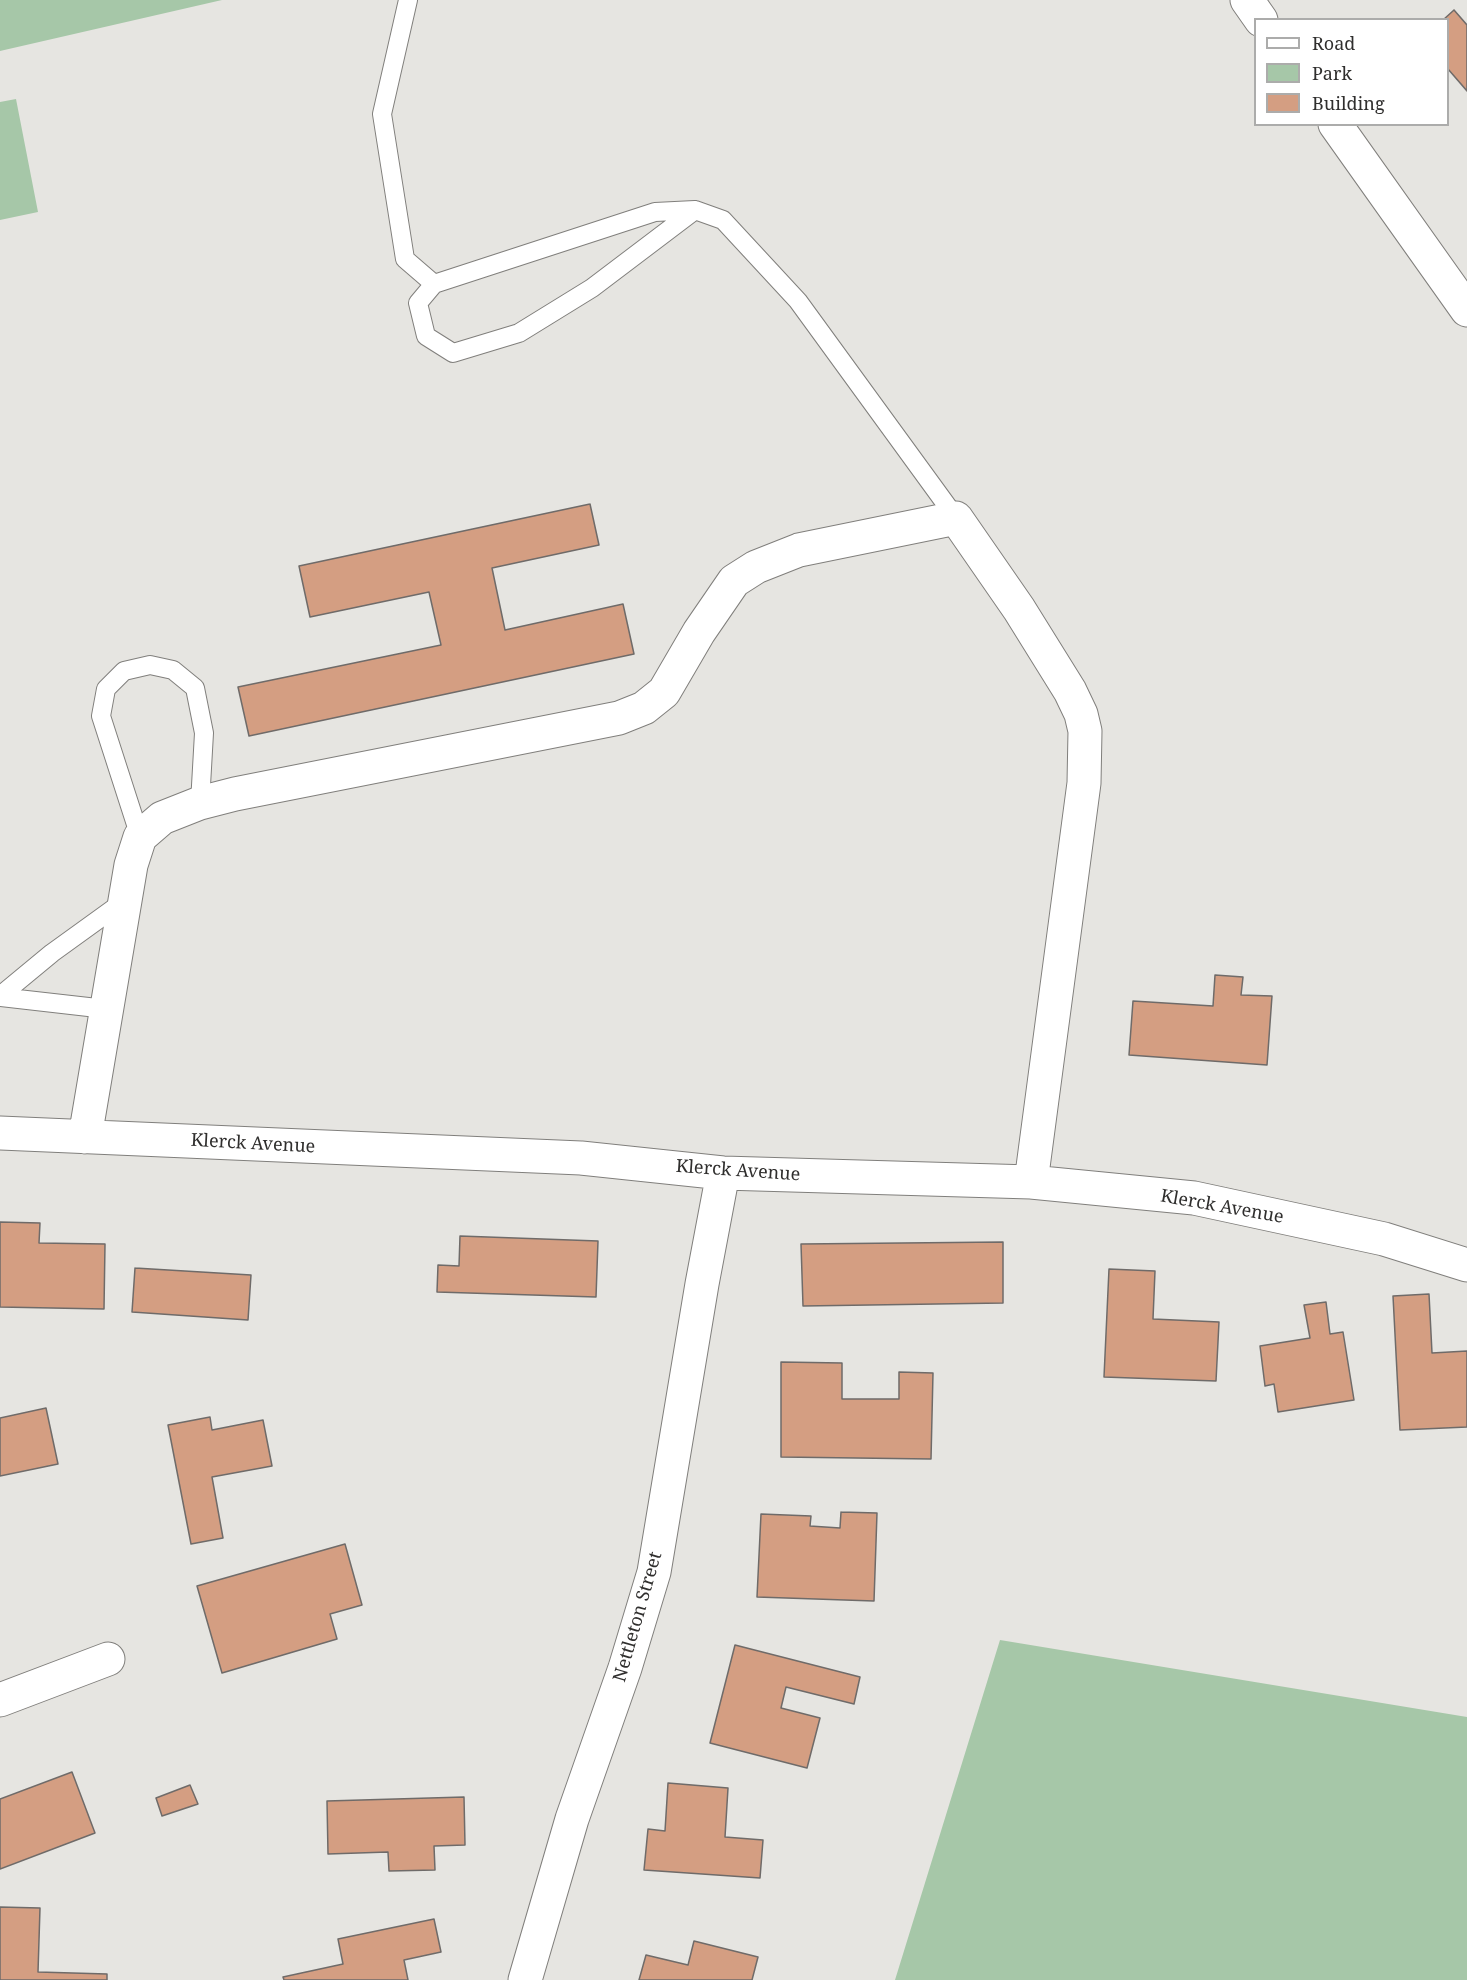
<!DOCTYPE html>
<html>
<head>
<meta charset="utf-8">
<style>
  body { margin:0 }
  #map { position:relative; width:1467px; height:1980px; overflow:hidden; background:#e6e5e1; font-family:"Noto Serif",serif }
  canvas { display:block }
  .legend { position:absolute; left:1254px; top:18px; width:195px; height:108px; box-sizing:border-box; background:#fff; border:2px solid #acacab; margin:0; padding:8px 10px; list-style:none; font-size:18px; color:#302f2e }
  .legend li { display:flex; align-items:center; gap:12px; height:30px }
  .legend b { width:30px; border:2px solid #acacab }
</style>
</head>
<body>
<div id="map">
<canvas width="1467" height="1980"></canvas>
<ul class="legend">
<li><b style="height:8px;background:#fff"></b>Road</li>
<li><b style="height:16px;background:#a6c7a8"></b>Park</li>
<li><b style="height:16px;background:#d49e82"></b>Building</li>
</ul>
</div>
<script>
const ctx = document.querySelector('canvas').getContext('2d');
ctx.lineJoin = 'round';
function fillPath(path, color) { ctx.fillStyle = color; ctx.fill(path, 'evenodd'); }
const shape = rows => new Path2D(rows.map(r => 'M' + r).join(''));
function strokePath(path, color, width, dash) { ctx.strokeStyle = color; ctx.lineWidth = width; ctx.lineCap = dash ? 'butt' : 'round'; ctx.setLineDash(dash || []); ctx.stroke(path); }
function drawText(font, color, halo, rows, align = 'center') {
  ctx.font = font + ' "Noto Serif",serif'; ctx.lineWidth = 4.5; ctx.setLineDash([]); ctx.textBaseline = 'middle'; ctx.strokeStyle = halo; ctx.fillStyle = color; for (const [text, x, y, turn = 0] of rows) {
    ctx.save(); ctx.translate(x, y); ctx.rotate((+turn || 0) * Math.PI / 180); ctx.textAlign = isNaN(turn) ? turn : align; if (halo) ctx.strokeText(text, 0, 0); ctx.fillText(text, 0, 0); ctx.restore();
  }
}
const green = shape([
  [0,0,222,0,0,51],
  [16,99,38,212,0,220,0,102],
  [1000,1640,1467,1717,1467,1980,895,1980]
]);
const building = shape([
  [1454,10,1467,25,1467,91,1448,69,1448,20,1443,20,1454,10],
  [590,504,599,545,492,568,505,630,623,604,634,654,249,736,238,687,441,645,429,592,310,617,299,566,590,504],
  [1215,975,1243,977,1241,995,1272,996,1267,1065,1129,1055,1133,1001,1213,1006,1215,975],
  [0,1222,40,1223,39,1243,105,1244,104,1309,0,1307,0,1222],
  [460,1236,598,1241,596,1297,437,1292,438,1265,459,1266,460,1236],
  [1003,1242,1003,1303,803,1306,801,1244,1003,1242],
  [135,1268,251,1275,248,1320,132,1312,135,1268],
  [1109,1269,1155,1271,1153,1319,1219,1322,1216,1381,1104,1377,1109,1269],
  [1429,1294,1432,1353,1467,1351,1467,1427,1400,1430,1393,1296,1429,1294],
  [1326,1302,1330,1334,1343,1332,1354,1400,1278,1412,1274,1384,1265,1386,1260,1346,1310,1338,1304,1305,1326,1302],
  [781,1362,842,1363,842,1399,899,1399,899,1372,933,1373,931,1459,781,1457,781,1362],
  [46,1408,58,1464,0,1476,0,1418,46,1408],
  [210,1417,212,1430,263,1420,272,1466,212,1477,223,1538,191,1544,168,1425,210,1417],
  [841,1512,877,1513,874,1601,757,1597,761,1514,811,1516,810,1526,840,1528,841,1512],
  [345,1544,362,1605,330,1614,337,1639,222,1673,197,1586,345,1544],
  [735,1645,860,1677,854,1704,786,1687,781,1708,820,1718,807,1768,710,1743,735,1645],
  [72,1772,95,1833,0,1869,0,1799,72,1772],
  [668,1783,728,1788,725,1837,763,1840,760,1878,644,1870,648,1829,665,1831,668,1783],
  [190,1785,198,1804,162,1816,156,1798,190,1785],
  [464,1797,465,1845,434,1846,435,1870,389,1871,388,1852,328,1854,327,1801,464,1797],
  [0,1907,40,1908,38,1972,107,1974,107,1980,0,1980,0,1907],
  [434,1919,441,1952,404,1960,408,1980,284,1980,283,1977,343,1964,338,1939,434,1919],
  [694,1941,758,1957,752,1980,639,1980,646,1955,688,1965,694,1941]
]);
const service = shape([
  [408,0,382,114,405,259,434,284],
  [695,210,592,288,519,333,453,353,426,336,418,303,434,284,655,212,695,210,723,220,798,301,956,518],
  [140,837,101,716,106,689,124,671,150,665,173,670,195,688,204,733,200,803],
  [0,996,52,953,124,901],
  [0,997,106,1009]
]);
const minor = shape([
  [1247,0,1261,20],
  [1335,124,1467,310],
  [0,1133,581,1158,723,1173,1031,1182,1194,1198,1384,1239,1467,1265],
  [85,1137,131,865,140,837,162,818,200,803,235,794,619,718,644,708,664,692,699,632,734,581,756,567,799,550,956,518,1019,609,1070,691,1081,714,1085,731,1084,783,1031,1182],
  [0,1700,108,1659],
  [525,1980,572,1819,625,1668,654,1572,702,1284,723,1173]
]);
const streetNames = [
  ["Klerck Avenue",253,1144,3],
  ["Klerck Avenue",738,1171,4],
  ["Klerck Avenue",1222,1207,10],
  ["Nettleton Street",638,1617,-74]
];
fillPath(green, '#a6c7a8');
fillPath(building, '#d49e82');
strokePath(building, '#6f6b69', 1.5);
strokePath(service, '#807f7c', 20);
strokePath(minor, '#807f7c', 35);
strokePath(service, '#fff', 18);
strokePath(minor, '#fff', 33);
drawText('18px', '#302f2e', '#fff', streetNames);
</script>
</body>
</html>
